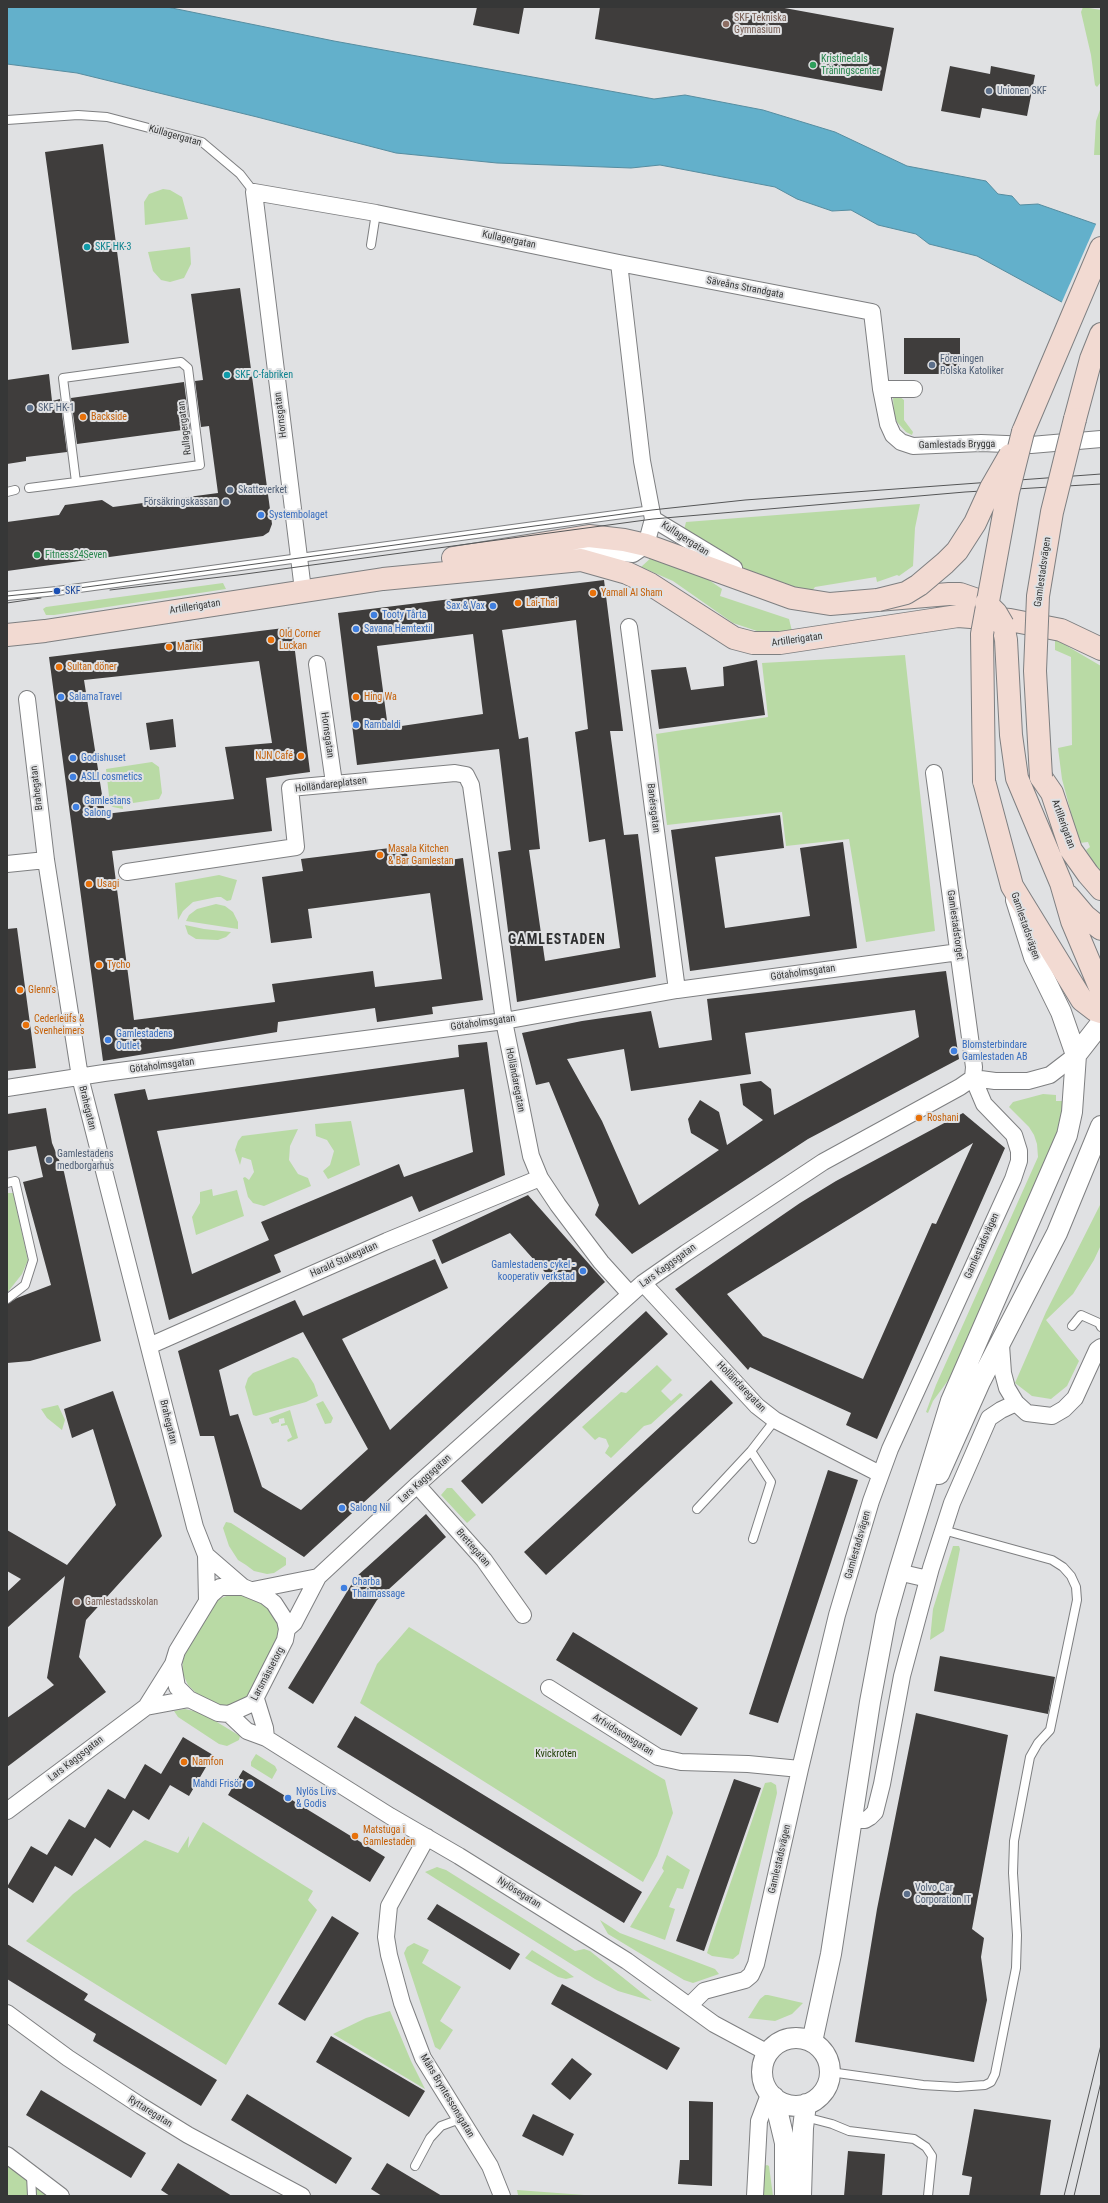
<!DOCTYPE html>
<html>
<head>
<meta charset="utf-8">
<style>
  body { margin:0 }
  #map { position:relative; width:1108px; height:2203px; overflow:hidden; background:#e0e1e3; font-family:"Roboto Condensed",sans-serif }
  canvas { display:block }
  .frame { position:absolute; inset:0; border:8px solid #363737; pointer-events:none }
</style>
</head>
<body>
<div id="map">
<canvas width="1108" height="2203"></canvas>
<div class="frame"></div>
</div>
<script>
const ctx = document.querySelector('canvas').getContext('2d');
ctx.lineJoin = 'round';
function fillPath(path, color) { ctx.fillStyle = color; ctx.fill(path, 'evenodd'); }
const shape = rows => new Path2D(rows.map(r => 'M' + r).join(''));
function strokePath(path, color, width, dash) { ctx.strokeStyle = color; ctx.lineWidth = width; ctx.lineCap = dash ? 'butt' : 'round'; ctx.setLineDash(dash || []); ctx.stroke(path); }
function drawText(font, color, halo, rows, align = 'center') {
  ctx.font = font + ' "Roboto Condensed",sans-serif'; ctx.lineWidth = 4; ctx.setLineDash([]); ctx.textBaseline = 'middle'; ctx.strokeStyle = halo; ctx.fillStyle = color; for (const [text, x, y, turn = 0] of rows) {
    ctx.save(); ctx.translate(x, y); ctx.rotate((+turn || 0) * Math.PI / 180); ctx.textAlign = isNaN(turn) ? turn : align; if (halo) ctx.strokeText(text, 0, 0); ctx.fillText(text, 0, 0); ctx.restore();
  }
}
const green = shape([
  [1083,7,1101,10,1101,82,1097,87,1095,85,1091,55,1081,12],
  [1101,107,1101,155,1094,155,1096,121],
  [163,189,170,190,182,197,188,219,145,225,144,202,149,194],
  [190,247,191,264,184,278,170,282,161,280,153,271,148,252],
  [893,397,900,397,904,400,904,420,913,432,912,435,906,432,897,422,894,414],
  [920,504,915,528,913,566,899,576,897,575,877,582,876,577,815,587,812,591,798,590,743,569,684,530,686,522],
  [653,556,706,578,722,589,720,596,789,619,792,631,763,633,733,623,673,581,641,567],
  [223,583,226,589,54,615,46,615,43,609,46,607],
  [1055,639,1101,666,1101,874,1086,850,1090,847,1088,842,1079,843,1062,779,1058,748,1072,745,1071,657,1055,650],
  [905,655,935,931,866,942,849,839,786,846,782,812,667,825,656,734,768,717,762,663],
  [152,762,159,767,162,793,159,799,133,803,132,799,122,800,123,809,113,807,110,805,106,769],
  [219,875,237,880,231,900,227,901,221,897,217,897,193,902,183,911,178,920,175,883],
  [216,904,225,906,233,912,238,922,238,929,186,921,189,915,197,909],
  [185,925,204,929,231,932,226,937,218,940,196,939,188,934],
  [1043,1094,1056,1095,1056,1101,1063,1101,1058,1131,955,1371,933,1401,928,1413,926,1412,936,1385,1038,1157,1037,1144,1034,1135,1029,1127,1009,1107,1013,1102],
  [351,1121,360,1165,328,1179,323,1171,330,1165,334,1151,327,1140,316,1136,315,1124],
  [298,1129,290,1146,289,1160,298,1174,308,1178,311,1186,264,1206,253,1203,248,1197,243,1178,245,1177,249,1180,254,1172,251,1160,242,1157,240,1165,235,1150,238,1141,242,1136],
  [212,1189,213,1196,237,1190,244,1216,196,1235,192,1217,200,1203,200,1192],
  [7,1193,13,1193,28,1260,22,1274,7,1293],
  [1101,1203,1101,1245,1094,1260,1073,1294,1046,1320,1079,1361,1067,1386,1051,1399,1032,1396,1015,1383,1046,1312],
  [293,1357,298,1359,314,1384,318,1396,306,1402,256,1416,253,1415,245,1387,248,1378,253,1373],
  [657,1365,672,1380,661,1391,671,1401,680,1393,683,1395,651,1424,644,1426,611,1458,605,1453,609,1446,606,1439,599,1437,595,1440,582,1427,621,1392,626,1393],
  [323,1401,333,1418,331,1423,325,1424,316,1404],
  [58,1405,65,1420,62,1430,47,1418,41,1409],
  [290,1410,298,1438,288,1442,287,1440,292,1437,287,1425,281,1426,281,1424,285,1423,284,1418,279,1419,279,1422,272,1424,269,1418],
  [447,1488,452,1488,476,1515,467,1523,441,1495],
  [226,1522,231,1523,286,1558,286,1565,274,1573,267,1574,254,1571,246,1565,238,1560,229,1546,223,1528],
  [953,1546,959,1546,960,1549,944,1631,930,1640,933,1609],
  [244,1594,258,1599,270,1609,278,1621,279,1631,277,1641,251,1692,242,1702,225,1707,198,1695,188,1685,182,1672,183,1661,187,1649,213,1606,219,1599,229,1595],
  [409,1627,665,1780,673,1813,657,1856,643,1882,360,1703,377,1664],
  [185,1709,202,1713,240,1736,239,1740,227,1746,219,1744,178,1717,174,1711],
  [256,1754,275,1766,277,1770,272,1779,251,1766,251,1762],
  [771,1782,776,1785,777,1793,739,1954,733,1959,712,1956,707,1953,716,1925,765,1783],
  [203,1822,313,1891,308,1900,317,1910,226,2065,26,1941,73,1894,145,1840,178,1853,189,1836,188,1848],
  [667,1855,690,1870,683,1889,677,1888,669,1907,675,1909,665,1940,630,1927,664,1871,662,1868],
  [437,1867,446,1870,575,1951,584,1949,590,1951,652,2001,618,1991,595,1979,425,1872],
  [600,1920,620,1933,715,1969,719,1974,693,1983,684,1980,608,1934],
  [414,1943,429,1950,422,1963,461,1987,440,2021,453,2030,440,2050,435,2047,404,1953,407,1947],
  [532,1950,566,1971,574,1977,566,1979,558,1977,525,1958],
  [765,1995,768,1995,803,2003,792,2014,775,2021,748,2018,760,1999],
  [390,2011,411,2061,425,2089,333,2034,366,2018],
  [7,2145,70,2196,7,2196],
  [767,2165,769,2166,773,2196,763,2196,764,2166],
  [517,2190,598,2196,518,2195]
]);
const water = shape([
  [7,7,167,7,334,41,654,99,685,95,763,110,835,132,907,166,986,181,998,194,1012,196,1020,205,1038,204,1101,226,1069,306,977,256,929,244,916,234,878,225,851,210,832,211,797,199,775,187,660,165,631,168,497,163,396,153,257,117,77,73,7,64,7,7]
]);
const pier = shape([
  [1097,222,1101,224,1101,317,1061,304]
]);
const building = shape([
  [477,7,524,7,519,34,473,25],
  [600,7,779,7,894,28,882,91,595,39],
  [950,66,990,74,991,66,1035,75,1027,116,982,108,980,118,941,111],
  [103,144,129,343,72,350,45,152],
  [240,288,272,524,269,532,263,536,7,571,7,522,59,515,65,505,102,500,113,507,218,493,209,426,201,427,195,381,203,380,191,294],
  [904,338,960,338,960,374,904,374],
  [49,374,52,401,60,399,67,452,26,457,26,461,7,464,7,380],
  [184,382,190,429,77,444,71,398],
  [604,580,623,731,610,731,624,835,638,834,656,977,517,1002,498,852,511,850,499,749,357,765,338,613],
  [576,620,588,729,575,732,589,842,605,839,620,948,545,961,529,850,540,849,528,737,519,739,502,630],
  [473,634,483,714,388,728,377,646],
  [292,627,310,772,266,778,272,831,112,851,134,1020,275,1002,272,984,373,971,375,987,442,979,430,893,308,909,312,938,271,943,262,877,303,871,301,859,406,846,409,866,463,858,483,1000,432,1007,433,1014,377,1022,375,1008,278,1022,277,1032,103,1061,49,657],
  [259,661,272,743,225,747,234,799,105,814,84,680],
  [757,660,765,715,659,729,651,670,686,667,691,690,724,686,723,667],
  [173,719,176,747,150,750,146,723],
  [780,815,784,848,715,857,725,928,810,916,800,848,843,842,857,948,690,971,671,830],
  [17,928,36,1068,7,1071,7,929],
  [946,971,959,1059,808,1139,632,1254,595,1215,599,1205,549,1082,536,1085,522,1033,582,1021,651,1011,659,1048,712,1040,707,999],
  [915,1010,919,1037,774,1115,771,1089,761,1081,740,1084,743,1105,763,1120,727,1145,719,1112,700,1100,688,1119,691,1133,719,1150,639,1205,602,1121,567,1059,624,1049,631,1091,751,1074,745,1033],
  [487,1042,505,1175,419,1212,412,1196,274,1255,281,1272,169,1320,114,1094,145,1089,148,1100,459,1057,458,1045],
  [464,1089,473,1152,404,1177,399,1164,261,1222,269,1240,192,1274,157,1131],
  [46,1108,52,1143,64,1172,101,1341,30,1361,7,1363,7,1304,17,1298,51,1285,23,1182,43,1177,36,1146,7,1151,7,1114],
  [963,1113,1005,1148,877,1439,846,1425,851,1413,750,1367,748,1370,675,1289,800,1203,836,1181],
  [973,1143,936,1224,932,1223,863,1379,763,1336,727,1294],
  [528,1195,605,1282,304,1557,234,1512,214,1436,200,1436,178,1351,295,1300,303,1316,435,1259,448,1288,342,1339,390,1430,552,1280,510,1233,442,1264,432,1240],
  [303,1332,368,1449,301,1510,262,1487,238,1414,230,1416,219,1370],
  [646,1311,668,1334,482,1504,461,1481],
  [711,1380,733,1403,546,1575,524,1552],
  [113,1391,162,1536,86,1620,79,1657,106,1692,7,1767,7,1718,54,1685,47,1678,65,1576,7,1628,7,1592,21,1579,7,1571,7,1530,67,1565,116,1505,93,1429,72,1438,64,1409],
  [828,1470,858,1480,778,1723,749,1714],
  [426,1514,446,1537,377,1600,313,1704,288,1688,356,1577],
  [573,1632,698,1708,681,1736,556,1660],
  [940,1656,1055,1677,1048,1714,934,1691],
  [916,1713,1008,1735,972,1929,984,1938,981,1957,987,2000,974,2062,855,2042,877,1909],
  [355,1716,642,1892,624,1923,337,1747],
  [183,1737,213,1755,189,1796,170,1785,149,1820,133,1810,110,1848,95,1838,72,1876,55,1866,33,1903,7,1887,31,1846,47,1855,69,1819,85,1828,108,1789,125,1799,145,1764,161,1774],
  [243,1770,385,1857,370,1882,228,1795],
  [734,1779,761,1788,704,1951,676,1941],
  [437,1904,520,1954,510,1970,427,1919],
  [332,1916,359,1933,305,2021,278,2004],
  [7,1944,88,1994,84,2000,217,2080,201,2106,93,2041,96,2034,7,1979],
  [562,1984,680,2048,667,2070,551,2004],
  [331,2036,425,2091,409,2117,316,2062],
  [572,2058,592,2074,570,2100,551,2084],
  [41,2090,146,2153,131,2178,26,2115],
  [247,2094,352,2158,336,2184,231,2120],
  [689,2101,713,2102,712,2186,678,2184,680,2160,689,2160],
  [974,2109,1051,2120,1040,2196,969,2196,972,2177,962,2175],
  [533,2114,574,2134,563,2156,522,2136],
  [848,2151,885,2154,882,2196,844,2196],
  [178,2163,232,2196,170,2196,161,2190],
  [387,2163,442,2196,382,2196,371,2189]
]);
const service = shape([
  [7,120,78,115,107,117,202,142,240,174,254,192],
  [371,245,376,213],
  [29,488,76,482,200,465,188,368,181,362,63,378,76,482],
  [7,492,15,490],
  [7,596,57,591,652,510],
  [7,1183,15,1181,33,1260,25,1285,7,1299],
  [1072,1326,1081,1315,1099,1323,1101,1327],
  [751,1451,771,1482,753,1539],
  [697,1509,751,1451,775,1420],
  [830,2072,923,2085,957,2087,985,2085,991,2082,995,2074,1016,1968,1017,1935,1013,1873,1014,1841,1030,1757,1038,1743,1050,1730,1077,1600,1076,1587,1071,1576,1063,1567,1052,1560,943,1530],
  [805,2117,832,2124,849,2131,914,2139,926,2147,932,2156,928,2196],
  [415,2166,430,2138,441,2126,460,2119],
  [31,2175,32,2196]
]);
const minor = shape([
  [619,263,642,461,653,519,734,568],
  [881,389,914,389],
  [568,552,581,550,633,554,646,545,653,519],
  [303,590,254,192,376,213,619,263,872,312,881,389,888,424,893,435,901,442,913,446,981,443,1031,445,1101,439],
  [629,627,677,990],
  [317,664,334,783],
  [27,699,46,860,80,1077,195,1527,206,1555,207,1601],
  [7,864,46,860],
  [127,872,296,847,290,788,455,773,466,775,471,785,478,835,504,1021,531,1156,540,1178,558,1205,601,1262,630,1294],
  [7,1088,104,1073,504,1021,677,990,959,952],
  [643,1283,757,1406,775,1420,880,1474],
  [1001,1345,1003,1373,1007,1388,1016,1403,1027,1413,1052,1416,1064,1409,1075,1398,1097,1350,1101,1347],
  [149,1346,387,1241,540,1178],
  [417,1485,484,1560,523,1615],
  [206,1555,243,1587,265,1596,274,1603,285,1620,287,1629,285,1640,253,1703,229,1714,218,1713,189,1699,177,1687,173,1664,177,1651,211,1595,220,1587,243,1587],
  [898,1572,928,1579],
  [253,1590,318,1577],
  [287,1629,294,1623,318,1577,417,1485,643,1283,686,1253,823,1162,960,1087,973,1078,995,1081,1028,1081,1050,1075,1076,1055],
  [549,1688,658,1757,681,1762,748,1764,800,1769],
  [256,1699,265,1728,266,1738],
  [146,1707,173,1664],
  [229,1714,247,1731,266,1738,390,1816,459,1856,627,1961,714,2024,768,2053],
  [7,1811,146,1707,189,1699],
  [853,1820,865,1820,870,1817,875,1812,882,1784,902,1676,931,1568,952,1503,989,1418,1001,1410,1016,1403],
  [427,1837,389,1906,386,1937,389,1955,402,2003,423,2058,490,2166,502,2196],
  [689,2006,704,1991,745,1980,751,1975,756,1964,800,1769,837,1615,871,1501,890,1449,1013,1179,1019,1161,1019,1151,1014,1135,984,1104,973,1078,974,1067,934,773],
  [7,2013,68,2058,141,2106,188,2135,302,2196],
  [7,2155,61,2196],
  [755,2196,759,2121,770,2092]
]);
const tertiary = shape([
  [1076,1055,1101,1023],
  [939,1474,980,1382,1057,1233,1101,1126],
  '762 2072a34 34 0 1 1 68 0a34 34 0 1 1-68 0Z',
  [812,2042,831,1954,870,1702,886,1617,899,1571,951,1401,1067,1135,1072,1112,1076,1055,1061,1012,1034,957,1016,900],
  [774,2097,785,2143,785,2196],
  [801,2196,803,2128,806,2104]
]);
const secondary = shape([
  [1075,419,1091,359,1101,334],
  [1023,432,1101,248],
  [453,558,589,536,624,540,646,545,792,598,830,604,949,594,960,594,986,603],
  [1003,625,1006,640,1011,735,1017,778,1061,883,1072,921,1101,990],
  [7,635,45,631,383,579,581,560,627,573,650,584,734,638,753,643,780,643,958,616,1010,620,1061,630,1101,649],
  [1041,777,1052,793,1071,850,1088,874,1101,889],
  [984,781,1012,886,1082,1000,1095,1010,1101,1012],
  [1068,896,1085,916,1101,929]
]);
const tram = shape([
  [110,590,238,575,653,519,965,492,1101,484],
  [7,596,57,591,652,510,745,500,1101,474],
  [7,603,41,598],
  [1064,2196,1101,2045],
  [1074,2196,1101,2082]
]);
const secondaryBridge = shape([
  [878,600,906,593,919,585,945,563,957,551,975,523,991,488,1010,455],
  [986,603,996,613,1003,625],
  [1041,777,1035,671,1038,596,1052,512,1075,419],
  [984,781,982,634,1008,492,1023,432]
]);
const markers = [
  [726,24,4,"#8d6e63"],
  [813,65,4,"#2e9e5b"],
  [989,91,4,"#5c6f8a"],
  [87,247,4,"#0f9aa8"],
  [932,365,4,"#5c6f8a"],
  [227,375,4,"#0f9aa8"],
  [30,408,4,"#5c6f8a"],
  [83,417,4,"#e8710a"],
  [230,490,4,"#5c6f8a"],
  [226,502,4,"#5c6f8a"],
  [261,515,4,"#3f7fe0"],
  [37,555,4,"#2e9e5b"],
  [57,591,4,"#1a4fb4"],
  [593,593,4,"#e8710a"],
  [518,603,4,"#e8710a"],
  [493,606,4,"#3f7fe0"],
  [374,615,4,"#3f7fe0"],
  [356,629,4,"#3f7fe0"],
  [271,640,4,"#e8710a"],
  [169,647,4,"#e8710a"],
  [59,667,4,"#e8710a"],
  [61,697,4,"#3f7fe0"],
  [356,697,4,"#e8710a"],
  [356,725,4,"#3f7fe0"],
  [301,756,4,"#e8710a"],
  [73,758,4,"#3f7fe0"],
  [73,777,4,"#3f7fe0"],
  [76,807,4,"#3f7fe0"],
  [380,855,4,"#e8710a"],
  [89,884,4,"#e8710a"],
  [99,965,4,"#e8710a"],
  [20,990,4,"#e8710a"],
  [26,1025,4,"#e8710a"],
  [108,1040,4,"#3f7fe0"],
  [954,1051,4,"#3f7fe0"],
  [919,1118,4,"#e8710a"],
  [49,1160,4,"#5c6f8a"],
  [583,1271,4,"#3f7fe0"],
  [342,1508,4,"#3f7fe0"],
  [344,1588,4,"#3f7fe0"],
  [77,1602,4,"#8d6e63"],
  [184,1762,4,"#e8710a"],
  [250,1784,4,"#3f7fe0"],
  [288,1798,4,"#3f7fe0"],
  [355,1836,4,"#e8710a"],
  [907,1894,4,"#5c6f8a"]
];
const educationNames = [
  ["SKF Tekniska",734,18],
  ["Gymnasium",734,30],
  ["Gamlestadsskolan",85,1602]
];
const leisureNames = [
  ["Kristinedals",821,59],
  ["Träningscenter",821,71],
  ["Fitness24Seven",45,555]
];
const serviceNames = [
  ["Unionen SKF",997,91],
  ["Föreningen",940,359],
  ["Polska Katoliker",940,371],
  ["SKF HK-1",38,408],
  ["Skatteverket",238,490],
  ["Försäkringskassan",218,502,"right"],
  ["Gamlestadens",57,1154],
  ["medborgarhus",57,1166],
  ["Volvo Car",915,1888],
  ["Corporation IT",915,1900]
];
const streetNames = [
  ["Kullagergatan",175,136,16],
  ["Kullagergatan",509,240,12],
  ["Säveåns Strandgata",745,288,11],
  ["Hornsgatan",281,415,-97],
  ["Rullagergatan",185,428,-97],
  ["Gamlestads Brygga",957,445,-1],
  ["Kullagergatan",685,539,33],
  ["Gamlestadsvägen",1043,572,-82],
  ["Artillerigatan",195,607,-9],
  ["Artillerigatan",797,640,-8],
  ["Hornsgatan",327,735,82],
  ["Holländareplatsen",331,785,-7],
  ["Brahegatan",37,788,-97],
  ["Banérsgatan",653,808,83],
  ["Artillerigatan",1063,824,70],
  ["Gamlestadstorget",955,925,82],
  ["Gamlestadsvägen",1025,926,71],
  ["Götaholmsgatan",803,973,-8],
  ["Götaholmsgatan",483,1023,-8],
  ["Götaholmsgatan",162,1066,-7],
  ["Holländaregatan",515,1080,79],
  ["Brahegatan",87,1108,76],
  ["Gamlestadsvägen",982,1246,-66],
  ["Harald Stakegatan",344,1260,-24],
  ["Lars Kaggsgatan",668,1266,-36],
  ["Holländaregatan",741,1387,46],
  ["Brahegatan",168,1422,76],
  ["Lars Kaggsgatan",425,1479,-42],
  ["Gamlestadsvägen",858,1545,-74],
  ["Brettegatan",473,1548,49],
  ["Larsmässetorg",268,1674,-62],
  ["Arfvidssonsgatan",623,1735,32],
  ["Lars Kaggsgatan",76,1759,-38],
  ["Gamlestadsvägen",780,1859,-77],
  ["Nylösegatan",519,1893,32],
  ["Måns Bryntessonsgatan",447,2096,59],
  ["Ryttaregatan",150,2112,32]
];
const cultureNames = [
  ["SKF HK-3",95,247],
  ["SKF C-fabriken",235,375]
];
const foodNames = [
  ["Backside",91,417],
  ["Yamall Al Sham",601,593],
  ["Lai-Thai",526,603],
  ["Old Corner",279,634],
  ["Luckan",279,646],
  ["Mariki",177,647],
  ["Sultan döner",67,667],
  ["Hing Wa",364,697],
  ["NJN Café",293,756,"right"],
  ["Masala Kitchen",388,849],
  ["& Bar Gamlestan",388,861],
  ["Usagi",97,884],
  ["Tycho",107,965],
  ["Glenn's",28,990],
  ["Cederleüfs &",34,1019],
  ["Svenheimers",34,1031],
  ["Roshani",927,1118],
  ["Namfon",192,1762],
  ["Matstuga i",363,1830],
  ["Gamlestaden",363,1842]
];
const shopNames = [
  ["Systembolaget",269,515],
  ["Sax & Vax",485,606,"right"],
  ["Tooty Tårta",382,615],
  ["Savana Hemtextil",364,629],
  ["SalamaTravel",69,697],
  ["Rambaldi",364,725],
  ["Godishuset",81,758],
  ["ASLI cosmetics",81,777],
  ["Gamlestans",84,801],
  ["Salong",84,813],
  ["Gamlestadens",116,1034],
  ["Outlet",116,1046],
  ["Blomsterbindare",962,1045],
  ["Gamlestaden AB",962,1057],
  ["Gamlestadens cykel -",575,1265,"right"],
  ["kooperativ verkstad",575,1277,"right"],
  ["Salong Nil",350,1508],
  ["Charba",352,1582],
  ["Thaimassage",352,1594],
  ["Mahdi Frisör",242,1784,"right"],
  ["Nylös Livs",296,1792],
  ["& Godis",296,1804]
];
const transitNames = [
  ["SKF",65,591]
];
const parkNames = [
  ["Kvickroten",556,1754]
];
const districtNames = [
  ["GAMLESTADEN",557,940]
];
fillPath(green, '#b9daa5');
fillPath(water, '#63b0cb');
strokePath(water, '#568c9f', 1);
fillPath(pier, '#e0e1e3');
fillPath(building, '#3f3d3c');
strokePath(service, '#7e7f81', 10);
strokePath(minor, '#7e7f81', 18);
strokePath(tertiary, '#7e7f81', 22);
strokePath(secondary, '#7e7f81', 24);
strokePath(service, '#fff', 8);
strokePath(minor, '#fff', 16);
strokePath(tertiary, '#fff', 20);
strokePath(secondary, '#f2dad2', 22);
strokePath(tram, '#555657', 1);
strokePath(secondaryBridge, '#7e7f81', 24, []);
strokePath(secondaryBridge, '#f2dad2', 22);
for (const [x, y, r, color] of markers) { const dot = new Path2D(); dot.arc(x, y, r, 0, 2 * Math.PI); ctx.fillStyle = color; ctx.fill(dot); strokePath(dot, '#e0e1e3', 1.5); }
drawText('10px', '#785e54', '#e0e1e3', educationNames, 'left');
drawText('10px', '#27864d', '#e0e1e3', leisureNames, 'left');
drawText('10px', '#4e5e75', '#e0e1e3', serviceNames, 'left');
drawText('10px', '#363737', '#e0e1e3', streetNames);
drawText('10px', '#0d838f', '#e0e1e3', cultureNames, 'left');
drawText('10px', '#c56008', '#e0e1e3', foodNames, 'left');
drawText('10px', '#366cbe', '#e0e1e3', shopNames, 'left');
drawText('10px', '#164399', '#e0e1e3', transitNames, 'left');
drawText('10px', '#1c3b00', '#e0e1e3', parkNames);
ctx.letterSpacing = '1px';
drawText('bold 14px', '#2e2f30', '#e0e1e3', districtNames);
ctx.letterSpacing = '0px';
</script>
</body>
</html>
